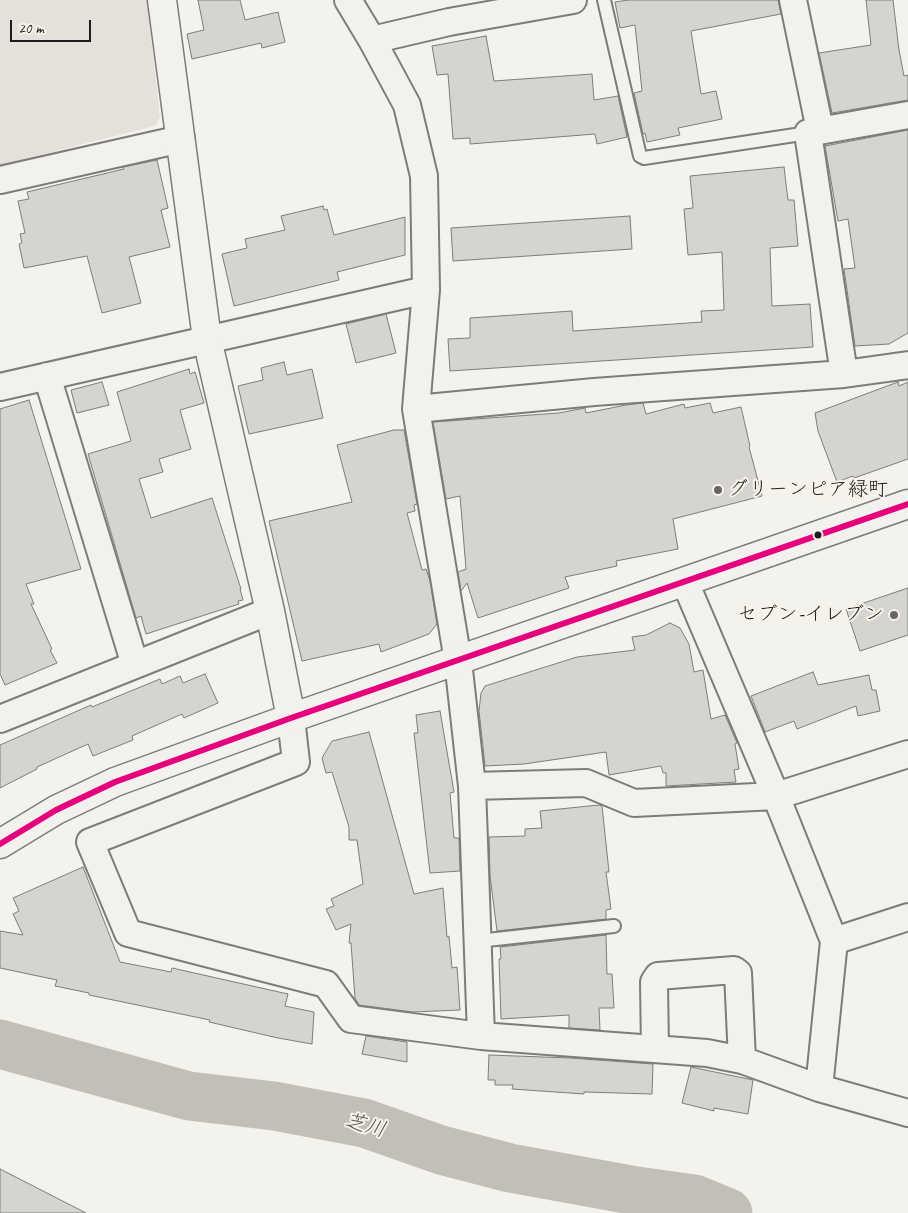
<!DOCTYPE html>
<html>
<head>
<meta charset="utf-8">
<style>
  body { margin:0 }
  #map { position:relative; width:908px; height:1213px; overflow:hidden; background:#f4f2ec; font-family:Caveat,sans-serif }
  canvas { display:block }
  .scale { position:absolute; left:10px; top:20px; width:81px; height:22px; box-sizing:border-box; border:2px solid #1c1c1c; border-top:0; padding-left:6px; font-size:15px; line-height:18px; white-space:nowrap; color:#1c1c1c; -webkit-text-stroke:4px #f7f3e8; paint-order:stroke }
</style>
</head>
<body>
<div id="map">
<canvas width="908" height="1213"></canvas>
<div class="scale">20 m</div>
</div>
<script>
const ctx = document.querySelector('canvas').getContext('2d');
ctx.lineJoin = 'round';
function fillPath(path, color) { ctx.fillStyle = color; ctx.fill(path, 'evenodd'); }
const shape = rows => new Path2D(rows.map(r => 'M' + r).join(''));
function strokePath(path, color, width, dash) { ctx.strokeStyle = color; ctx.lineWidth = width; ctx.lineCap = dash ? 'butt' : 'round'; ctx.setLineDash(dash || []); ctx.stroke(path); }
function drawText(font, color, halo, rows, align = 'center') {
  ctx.font = font + ' Caveat,"Klee One",sans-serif'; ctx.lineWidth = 4; ctx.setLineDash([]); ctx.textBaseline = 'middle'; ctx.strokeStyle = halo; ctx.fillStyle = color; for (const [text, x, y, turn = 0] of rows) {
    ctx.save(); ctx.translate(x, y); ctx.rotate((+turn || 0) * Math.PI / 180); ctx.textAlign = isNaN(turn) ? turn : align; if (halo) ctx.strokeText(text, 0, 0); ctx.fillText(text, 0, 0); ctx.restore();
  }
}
const green = shape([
  [0,0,147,0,160,117,155,126,0,165]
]);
const river = shape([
  [0,1044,189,1096,274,1106,364,1123,441,1150,510,1168,637,1191,694,1199,728,1213]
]);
const building = shape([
  [198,0,240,0,245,20,278,12,285,42,262,48,261,43,192,59,187,34,204,30,198,0],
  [628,0,778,0,781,14,691,31,701,94,716,91,722,119,678,128,680,135,647,142,645,133,643,134,634,93,642,91,635,25,620,28,615,2,628,0],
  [866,0,893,0,899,50,904,76,908,75,908,100,832,113,819,53,871,45,866,0],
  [486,36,494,81,592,74,594,100,618,96,627,137,597,144,595,134,470,144,470,138,453,139,448,74,437,75,432,46,486,36],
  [908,130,908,333,889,344,855,346,844,269,855,268,848,219,838,221,825,146,908,130],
  [157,160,168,208,161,210,170,247,129,257,141,303,102,313,87,256,24,268,19,244,22,243,20,234,25,233,18,201,29,199,27,192,124,169,123,167,157,160],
  [784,167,788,200,794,200,798,246,770,248,772,306,810,304,813,347,450,371,448,339,470,338,470,318,572,311,573,331,702,322,701,311,724,310,722,252,688,255,684,209,693,208,690,176,784,167],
  [323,206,324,210,327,209,334,235,405,217,405,255,337,272,339,280,234,306,222,254,247,248,245,239,285,230,281,216,323,206],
  [630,216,632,249,453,261,451,228,630,216],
  [386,314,396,353,356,363,346,324,386,314],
  [284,362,287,375,312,369,323,418,249,434,238,386,263,380,261,368,284,362],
  [189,369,190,374,195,372,204,403,180,410,191,449,159,459,163,472,139,479,151,518,212,498,241,589,240,589,243,600,238,601,239,604,146,634,141,616,136,618,88,454,131,441,117,392,189,369],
  [102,382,109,405,77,413,71,390,102,382],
  [898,382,899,386,908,382,908,459,854,478,853,476,837,482,818,431,815,413,898,382],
  [29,400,81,569,26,584,34,604,31,604,52,649,50,650,57,663,5,685,0,674,0,409,29,400],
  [643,403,646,414,684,404,685,408,710,403,713,413,741,407,750,446,749,447,762,496,673,519,678,549,616,561,617,566,565,577,569,588,478,618,467,583,461,591,458,572,466,569,460,496,446,499,433,422,559,413,585,408,586,413,626,405,643,403],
  [394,430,404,430,417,504,414,505,415,511,407,513,422,570,426,569,430,581,437,624,429,634,381,652,379,644,302,661,269,521,352,502,337,445,394,430],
  [908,588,908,635,860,651,846,609,908,588],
  [670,623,680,628,689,644,694,672,703,670,711,719,725,715,737,743,735,744,739,769,734,770,736,782,666,786,666,773,663,773,661,766,609,775,606,752,524,764,485,766,479,711,481,693,485,686,577,657,635,650,632,637,646,635,670,623],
  [813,672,818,685,869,675,872,690,876,690,880,711,858,716,856,706,797,729,794,721,765,732,751,696,813,672],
  [205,674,218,703,184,718,182,714,132,736,133,740,93,756,88,744,37,767,37,769,0,788,0,745,91,705,92,707,160,679,162,684,180,676,183,683,205,674],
  [440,711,454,792,450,793,454,838,459,838,460,871,430,873,414,733,418,733,416,715,440,711],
  [369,732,414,894,443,888,447,937,449,936,452,968,457,967,460,1010,413,1012,359,1005,355,998,351,943,349,943,351,924,336,930,326,909,334,906,331,899,363,884,357,840,349,840,349,827,332,772,326,773,322,758,332,741,369,732],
  [599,805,602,806,609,872,606,872,611,909,606,910,606,919,497,931,490,876,489,837,525,836,525,829,542,828,540,811,599,805],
  [83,867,120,962,171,972,172,968,288,994,285,1006,314,1012,312,1044,278,1038,209,1022,210,1020,89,995,89,993,55,986,57,980,0,968,0,931,23,935,13,914,19,911,13,898,83,867],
  [606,935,607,974,612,974,614,1008,599,1008,600,1030,569,1028,569,1015,501,1019,499,959,501,959,500,947,606,935],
  [366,1036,407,1042,407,1062,362,1054,366,1036],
  [489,1055,570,1058,653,1064,652,1094,584,1092,584,1094,512,1089,513,1085,495,1085,495,1080,488,1080,489,1055],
  [691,1067,753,1080,748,1114,714,1108,714,1111,682,1103,691,1067],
  [0,1169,86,1213,0,1213,0,1169]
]);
const service = shape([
  [604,0,640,156,644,158,808,133],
  [478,941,614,926]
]);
const minor = shape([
  [348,0,372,40,407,105,424,176,426,290,416,409,458,661,472,786,481,1036],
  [793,0,820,130],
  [372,40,449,22,573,0],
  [0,180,181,139],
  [844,374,808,133,908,115],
  [47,376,135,665],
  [0,387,426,290],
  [416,409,594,392,844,374,908,365],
  [685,582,776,796,834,941,819,1088],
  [291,718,296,762,90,842,128,933,326,984,351,1019,481,1036,707,1053,742,1060,819,1088,908,1113],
  [0,719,270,611],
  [472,786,586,783,634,803,776,796,908,754],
  [834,941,908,917],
  [655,1049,654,982,658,976,734,970,738,973,742,1060]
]);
const tertiary = shape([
  [162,0,207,339,270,611,291,718],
  [0,844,56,810,115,782,291,718,908,504]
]);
const bus1 = shape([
  [0,844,56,810,115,782,291,718,908,504]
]);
const markers = [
  [718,490,5,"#686765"],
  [818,535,4.5,"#1c1c1c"],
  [894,615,5,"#686765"]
];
const poiNames = [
  ["グリーンピア緑町",728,490],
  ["セブン-イレブン",884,615,"right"]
];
const waterNames = [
  ["芝川",365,1126,15]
];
fillPath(green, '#e4e1da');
strokePath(river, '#c2bfb8', 49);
fillPath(building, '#d5d4d0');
strokePath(building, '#7d7c7a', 1);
strokePath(service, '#7d7c7a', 16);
strokePath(minor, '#7d7c7a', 30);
strokePath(tertiary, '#7d7c7a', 31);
strokePath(service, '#f2f1ed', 12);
strokePath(minor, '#f2f1ed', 26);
strokePath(tertiary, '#f2f1ed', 28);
strokePath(bus1, '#e5007d', 6);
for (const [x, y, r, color] of markers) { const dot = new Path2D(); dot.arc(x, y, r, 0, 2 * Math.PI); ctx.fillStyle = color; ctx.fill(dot); strokePath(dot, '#f7f3e8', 2); }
drawText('20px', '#1c1c1c', '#f7f3e8', poiNames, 'left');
drawText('italic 21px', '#565452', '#f7f3e8', waterNames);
</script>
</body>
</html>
